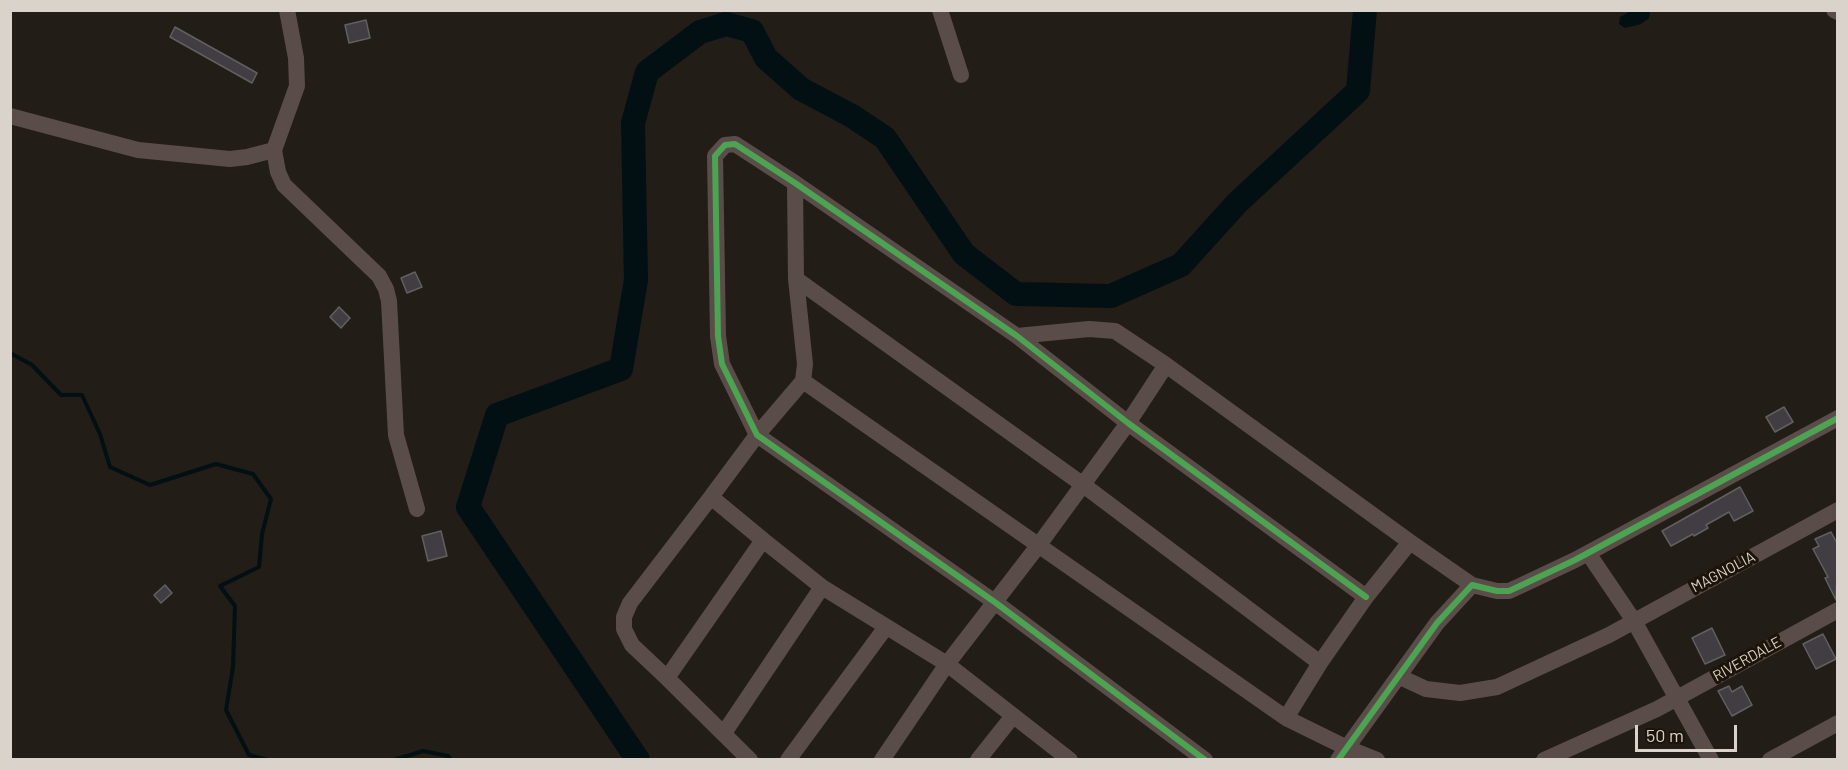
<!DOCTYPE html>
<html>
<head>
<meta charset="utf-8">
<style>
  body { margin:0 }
  #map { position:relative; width:1848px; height:770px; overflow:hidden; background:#221d17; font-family:Barlow,sans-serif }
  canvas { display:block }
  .frame { position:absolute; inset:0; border:12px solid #dad3cc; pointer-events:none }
  .scale { position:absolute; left:1635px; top:725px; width:102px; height:27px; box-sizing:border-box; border:3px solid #dad3cc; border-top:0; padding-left:8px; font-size:18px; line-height:21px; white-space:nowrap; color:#dad3cc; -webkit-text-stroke:4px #1d1409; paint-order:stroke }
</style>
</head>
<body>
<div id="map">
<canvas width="1848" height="770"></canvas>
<div class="frame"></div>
<div class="scale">50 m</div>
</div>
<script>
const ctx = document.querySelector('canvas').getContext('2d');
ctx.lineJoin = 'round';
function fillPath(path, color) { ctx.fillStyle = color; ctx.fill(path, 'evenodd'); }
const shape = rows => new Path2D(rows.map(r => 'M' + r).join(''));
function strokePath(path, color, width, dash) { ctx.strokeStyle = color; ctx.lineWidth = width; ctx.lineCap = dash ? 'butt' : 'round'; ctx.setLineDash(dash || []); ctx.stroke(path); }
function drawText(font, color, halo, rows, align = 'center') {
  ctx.font = font + ' Barlow,sans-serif'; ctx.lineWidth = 6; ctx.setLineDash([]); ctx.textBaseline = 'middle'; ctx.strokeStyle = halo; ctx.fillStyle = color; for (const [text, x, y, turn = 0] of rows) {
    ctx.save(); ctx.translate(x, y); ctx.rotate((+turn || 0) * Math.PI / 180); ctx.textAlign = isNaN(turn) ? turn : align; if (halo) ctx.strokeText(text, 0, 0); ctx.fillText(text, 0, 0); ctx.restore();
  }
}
const water = shape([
  [1650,11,1649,18,1641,24,1625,28,1619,24,1620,17,1631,11]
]);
const stream = shape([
  [10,353,32,365,61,395,82,395,100,434,110,467,150,485,216,464,253,474,271,499,262,534,259,567,220,586,235,606,233,667,226,710,249,755,268,760],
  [394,760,423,751,448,756,451,760]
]);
const river = shape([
  [638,760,468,507,497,415,621,369,636,280,633,123,647,72,700,32,726,24,752,31,766,58,801,89,852,116,885,138,964,254,1016,294,1111,296,1181,265,1237,203,1358,91,1365,10]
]);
const building = shape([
  [366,20,370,38,349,43,345,25,366,20],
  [175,27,257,73,252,83,170,37,175,27],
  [415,272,422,287,407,293,401,278,415,272],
  [339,307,350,318,341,328,330,317,339,307],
  [1784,407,1793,422,1775,432,1766,417,1784,407],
  [1740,487,1753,511,1734,521,1729,512,1706,525,1708,528,1694,536,1693,534,1671,546,1662,531,1740,487],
  [441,531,447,556,428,561,422,536,441,531],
  [1831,532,1838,545,1836,600,1825,578,1828,577,1813,549,1819,546,1815,539,1831,532],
  [165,585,172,593,161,603,154,595,165,585],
  [1712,628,1725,655,1705,664,1692,638,1712,628],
  [1823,634,1836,659,1816,669,1803,644,1823,634],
  [1729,686,1732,692,1742,686,1752,705,1732,716,1718,691,1729,686]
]);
const minor = shape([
  [940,10,961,75],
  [1834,10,1838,12],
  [10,116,138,150,230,159,247,157,274,150,297,86,296,58,287,10],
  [274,150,278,172,284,185,379,276,386,289,389,301,396,435,417,509],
  [795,183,796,279],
  [1017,336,1089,329,1115,331,1166,365,1410,542,1366,597,1320,663,1286,718],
  [803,381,1286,718,1347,748,1377,760],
  [763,540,711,497,757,435,803,381,805,364,796,279,1082,484,1320,663],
  [1410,542,1472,585],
  [1588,553,1634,621,1711,760],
  [1400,677,1426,689,1460,693,1497,687,1609,635,1838,510],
  [667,678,632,645,624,629,624,617,630,603,711,497],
  [724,733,822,587],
  [750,760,667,678,763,540,822,587,947,664,1070,760],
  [788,760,886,627],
  [882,760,947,664,1038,546,1128,423,1166,365],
  [978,760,1013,716],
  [1205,760,996,603,757,435,722,364,718,336,715,156,725,145,735,144,795,183,1017,336,1128,423,1366,597],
  [1338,760,1437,623,1472,585,1497,591,1509,591,1522,585,1575,560,1838,418],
  [1544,760,1657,709,1838,610],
  [1770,760,1838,723]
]);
const cycleway = shape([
  [1205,760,996,603,757,435,722,364,718,336,715,156,725,145,735,144,795,183,1017,336,1128,423,1366,597],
  [1338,760,1437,623,1472,585,1497,591,1509,591,1522,585,1575,560,1838,418]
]);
const streetNames = [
  ["MAGNOLIA",1723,572,-28],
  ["RIVERDALE",1747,659,-29]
];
fillPath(water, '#031013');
strokePath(stream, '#031013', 4);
strokePath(river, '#031013', 24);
fillPath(building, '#423d42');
strokePath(building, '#625f60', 1.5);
strokePath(minor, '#5a4d49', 16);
strokePath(cycleway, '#4ca352', 6);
drawText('15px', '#dad3cc', '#1d1409', streetNames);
</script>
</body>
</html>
